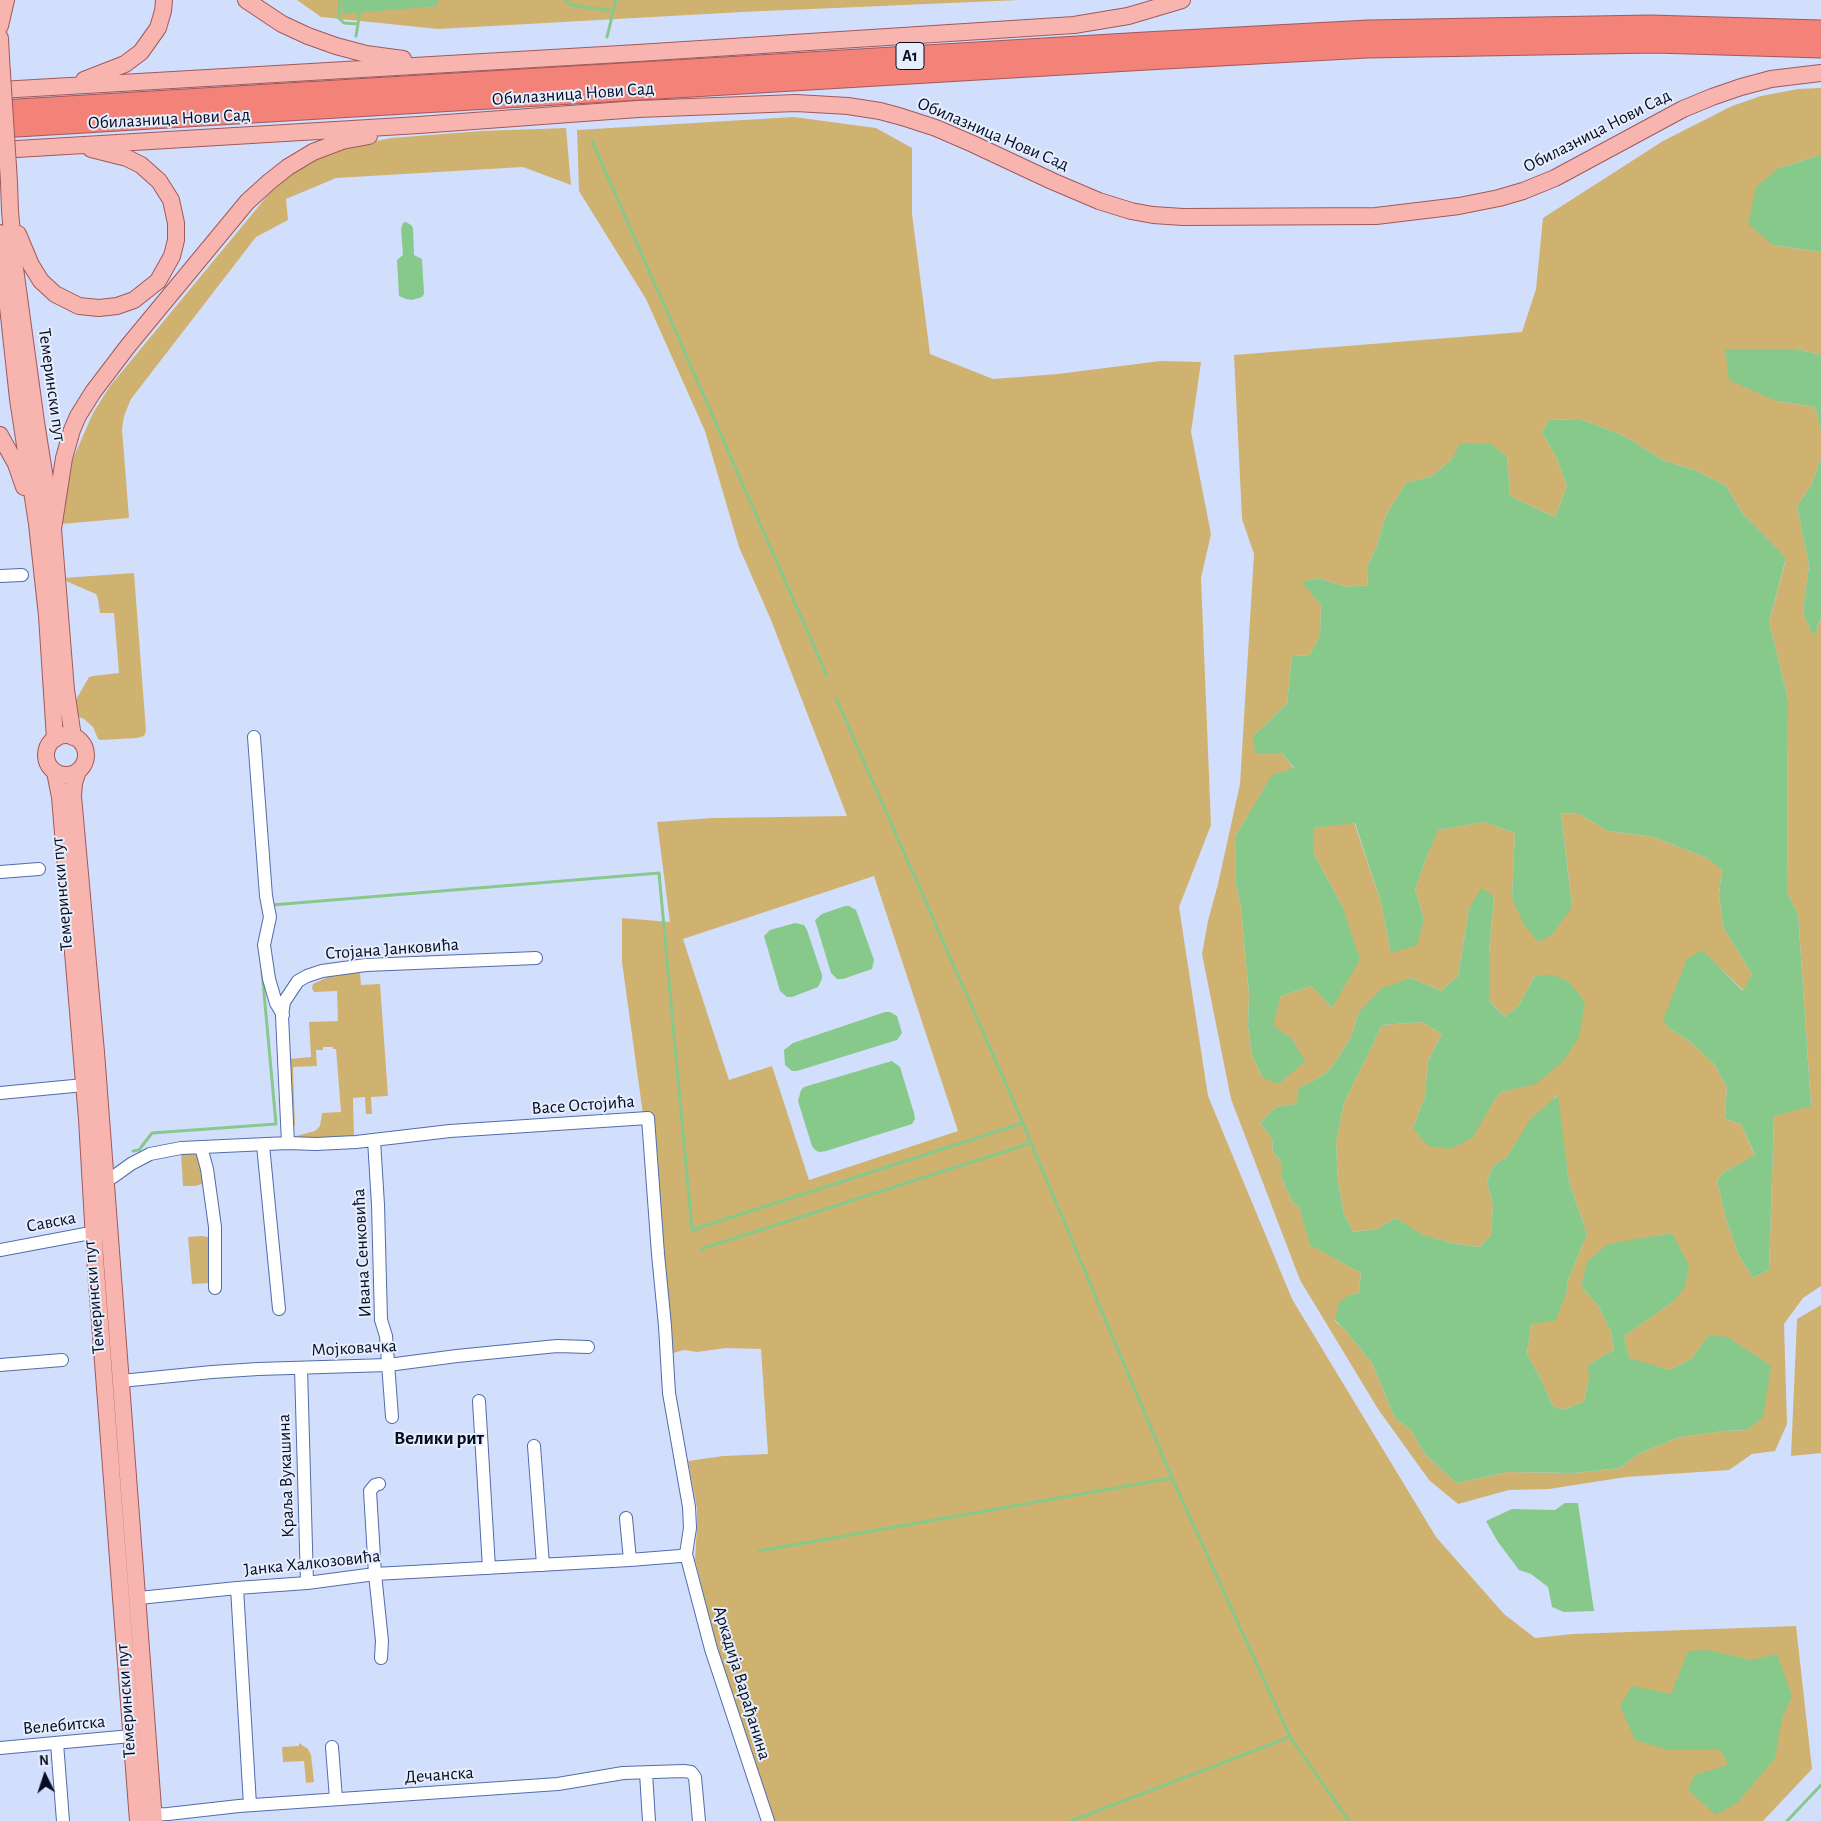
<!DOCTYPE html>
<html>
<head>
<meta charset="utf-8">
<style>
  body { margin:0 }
  #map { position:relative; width:1821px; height:1821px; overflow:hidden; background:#d2dffc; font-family:"Alegreya Sans",sans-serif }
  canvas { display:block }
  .north { position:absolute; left:20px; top:1751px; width:50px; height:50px; -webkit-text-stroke:4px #e6edfb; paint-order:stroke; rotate:356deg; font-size:14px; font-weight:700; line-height:20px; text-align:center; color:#050c24 }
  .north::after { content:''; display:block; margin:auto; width:18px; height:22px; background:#050c24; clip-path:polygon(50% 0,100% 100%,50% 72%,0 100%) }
</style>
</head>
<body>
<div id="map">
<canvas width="1821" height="1821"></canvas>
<div class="north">N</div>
</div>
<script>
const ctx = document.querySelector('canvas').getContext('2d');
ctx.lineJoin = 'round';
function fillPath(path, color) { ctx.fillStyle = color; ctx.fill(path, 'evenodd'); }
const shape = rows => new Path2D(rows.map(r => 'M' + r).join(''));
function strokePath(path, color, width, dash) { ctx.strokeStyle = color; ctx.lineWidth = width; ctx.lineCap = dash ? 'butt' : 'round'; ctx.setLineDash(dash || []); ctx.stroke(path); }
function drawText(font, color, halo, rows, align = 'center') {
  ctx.font = font + ' "Alegreya Sans",sans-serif'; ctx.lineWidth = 4; ctx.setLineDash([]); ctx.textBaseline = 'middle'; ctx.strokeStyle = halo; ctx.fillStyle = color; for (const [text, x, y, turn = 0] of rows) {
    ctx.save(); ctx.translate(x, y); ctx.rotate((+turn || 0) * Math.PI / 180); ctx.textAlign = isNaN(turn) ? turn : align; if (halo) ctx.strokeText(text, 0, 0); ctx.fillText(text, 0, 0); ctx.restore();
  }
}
const green = shape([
  [297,0,1020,0,742,12,438,29,321,17],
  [1821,88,1821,155,1779,168,1773,245,1821,252,1821,355,1797,349,1725,349,1776,401,1815,407,1821,431,1821,457,1812,484,1797,506,1809,565,1803,613,1814,636,1821,618,1821,1286,1803,1298,1784,1324,1787,1424,1775,1451,1752,1454,1729,1470,1626,1477,1549,1489,1509,1490,1458,1504,1429,1480,1378,1409,1300,1280,1231,1099,1202,954,1208,921,1218,884,1240,784,1254,554,1242,519,1234,355,1522,332,1536,289,1543,218,1663,141,1732,106,1761,96,1798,89],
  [1580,419,1622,435,1665,461,1695,470,1726,486,1743,514,1786,559,1769,622,1788,699,1787,893,1798,914,1811,1105,1774,1115,1769,1270,1753,1278,1739,1256,1726,1219,1717,1181,1724,1172,1755,1156,1741,1124,1725,1119,1727,1087,1714,1064,1688,1040,1670,1029,1701,950,1744,991,1752,974,1723,927,1719,894,1722,869,1707,858,1654,837,1608,831,1579,814,1561,813,1572,907,1512,898,1515,833,1484,822,1437,830,1426,858,1415,890,1424,919,1391,953,1381,902,1354,822,1313,828,1313,852,1343,908,1332,1008,1311,986,1281,996,1272,1025,1263,1078,1252,1055,1248,1027,1249,994,1241,908,1236,885,1235,837,1272,776,1294,769,1282,753,1253,736,1287,704,1292,655,1309,656,1320,636,1321,605,1303,582,1318,578,1347,587,1368,585,1367,568,1377,545,1386,515,1406,483,1432,476,1452,459,1507,457,1510,496,1555,517,1567,486,1556,456,1542,433,1549,420],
  [1494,896,1489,953,1489,1001,1505,1017,1519,1005,1535,976,1536,1083,1501,1092,1493,1102,1413,1128,1425,1096,1428,1061,1442,1034,1422,1022,1382,1025,1344,1103,1336,1142,1338,1182,1344,1214,1353,1232,1377,1229,1396,1218,1420,1234,1455,1244,1480,1247,1491,1235,1493,1205,1487,1181,1494,1165,1507,1157,1517,1142,1557,1095,1569,1182,1587,1234,1568,1280,1566,1294,1531,1324,1527,1354,1542,1381,1552,1405,1562,1410,1584,1402,1589,1378,1589,1365,1614,1350,1611,1332,1599,1307,1581,1286,1646,1238,1672,1233,1674,1301,1624,1336,1629,1359,1670,1370,1691,1359,1709,1336,1747,1430,1724,1431,1680,1437,1638,1454,1620,1468,1575,1473,1508,1472,1456,1483,1424,1453,1411,1430,1395,1418,1372,1363,1346,1331,1335,1321,1350,1295,1359,1293,1361,1273,1311,1245,1299,1207,1293,1202,1287,1191,1282,1177,1282,1163,1273,1152,1272,1138,1260,1123,1276,1107,1297,1104,1299,1088,1324,1075,1334,1064,1351,1037,1359,1012,1411,978,1441,991,1458,976,1469,909],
  [794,117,876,128,912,148,912,214,930,354,993,379,1058,374,1160,361,1201,362,1191,432,1211,534,1201,578,1211,825,1179,907,1208,1096,1292,1299,1436,1537,1504,1614,1535,1638,1573,1634,1796,1626,1812,1769,1763,1821,774,1821,717,1647,695,1560,697,1527,697,1509,688,1461,723,1456,768,1454,761,1349,726,1348,697,1352,684,1350,673,1353,662,1253,622,962,622,918,670,922,657,822,713,818,847,816,771,620,739,547,705,431,646,299,579,191,577,130],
  [874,876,958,1131,809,1180,772,1066,729,1080,683,939],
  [566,128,571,185,523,167,336,178,286,199,288,220,256,237,131,399,124,416,122,429,129,518,62,524,68,470,93,413,110,386,268,195,296,170,333,150,391,138,481,131],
  [134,573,146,731,144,736,137,738,100,740,98,739,93,727,84,719,72,714,74,703,89,677,93,676,119,673,114,613,100,613,98,599,96,594,68,582,63,578],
  [360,972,361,985,380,984,388,1096,371,1097,372,1114,366,1114,365,1097,353,1098,354,1137,295,1139,296,1136,315,1131,320,1126,322,1113,341,1112,336,1049,333,1049,333,1047,323,1047,323,1050,316,1050,317,1066,293,1067,295,1126,292,1126,289,1059,311,1057,309,1022,338,1021,337,991,314,992,312,988,313,984,328,977],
  [197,1152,205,1180,202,1184,195,1186,183,1186,181,1153],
  [201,1236,208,1237,211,1240,211,1283,192,1284,188,1237],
  [1821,1305,1821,1453,1791,1456,1797,1319],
  [299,1743,308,1749,311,1755,314,1782,306,1783,304,1761,283,1762,282,1747,299,1746]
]);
const water = shape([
  [342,0,437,0,437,6,343,14],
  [1821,155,1821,252,1773,245,1748,224,1756,187,1779,168],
  [406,222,411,225,413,228,414,255,422,259,424,294,422,297,412,300,406,299,399,296,397,260,403,255,401,229,403,223],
  [1725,349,1797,349,1821,355,1821,431,1815,407,1776,401,1729,380],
  [1580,419,1622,435,1665,461,1695,470,1726,486,1743,514,1786,558,1769,622,1788,699,1787,893,1798,914,1811,1106,1774,1116,1769,1270,1753,1278,1739,1256,1726,1219,1717,1181,1724,1172,1755,1155,1741,1124,1725,1119,1727,1087,1714,1064,1688,1040,1670,1029,1663,1020,1687,959,1702,950,1743,991,1752,974,1723,927,1719,894,1722,870,1707,858,1654,837,1608,831,1579,814,1561,813,1572,907,1552,935,1538,942,1523,923,1512,898,1515,833,1484,822,1438,830,1426,858,1415,890,1424,919,1417,945,1391,953,1381,902,1355,823,1313,828,1313,852,1343,908,1360,959,1332,1008,1311,986,1281,996,1273,1025,1292,1039,1305,1061,1279,1084,1263,1078,1252,1055,1248,1027,1249,994,1241,908,1236,885,1235,837,1272,775,1294,768,1282,753,1255,753,1253,736,1287,704,1292,655,1309,656,1320,636,1321,605,1302,582,1318,578,1347,587,1368,585,1367,568,1377,545,1386,515,1406,483,1432,476,1452,459,1460,443,1491,444,1507,457,1510,496,1555,517,1567,486,1556,456,1542,433,1549,420],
  [1821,457,1821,617,1814,637,1803,613,1809,565,1797,506,1812,484],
  [1481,888,1494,896,1489,953,1489,1001,1505,1017,1519,1005,1535,976,1552,975,1568,981,1585,1002,1579,1038,1563,1061,1536,1084,1501,1092,1493,1102,1473,1137,1451,1149,1428,1146,1413,1128,1425,1096,1428,1061,1442,1034,1422,1022,1382,1025,1344,1103,1336,1142,1338,1182,1344,1214,1353,1232,1377,1229,1396,1218,1421,1234,1455,1244,1480,1247,1491,1235,1493,1205,1487,1181,1494,1165,1507,1157,1530,1120,1558,1095,1569,1182,1587,1234,1568,1280,1566,1294,1555,1321,1531,1324,1527,1354,1542,1381,1552,1405,1562,1410,1584,1402,1589,1378,1588,1365,1614,1350,1611,1332,1599,1307,1581,1286,1587,1262,1608,1244,1672,1233,1689,1266,1685,1287,1674,1301,1624,1336,1629,1358,1670,1370,1691,1359,1709,1335,1728,1337,1771,1366,1763,1417,1747,1430,1724,1431,1680,1437,1638,1454,1620,1468,1575,1473,1508,1472,1456,1483,1424,1453,1411,1430,1395,1418,1372,1363,1346,1331,1335,1320,1339,1302,1350,1295,1359,1293,1361,1273,1310,1245,1299,1207,1293,1202,1287,1191,1282,1177,1282,1163,1273,1152,1272,1138,1260,1123,1276,1107,1296,1104,1299,1088,1324,1075,1334,1064,1351,1037,1359,1012,1382,988,1411,978,1441,991,1458,976,1469,909],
  [845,906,849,906,856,910,874,960,872,969,843,979,837,979,831,973,815,920,822,914],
  [795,923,804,925,807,930,822,975,822,979,818,987,792,997,787,997,780,991,764,936,770,930],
  [885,1012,890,1012,897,1016,902,1033,897,1040,797,1071,792,1071,785,1065,784,1050,793,1043],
  [892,1061,900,1067,914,1113,915,1119,912,1124,826,1151,819,1152,815,1150,812,1146,798,1101,801,1090,804,1087],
  [1565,1503,1578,1503,1594,1611,1564,1612,1552,1607,1548,1587,1531,1574,1519,1570,1498,1542,1486,1521,1512,1509,1555,1510],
  [1709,1650,1751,1660,1777,1654,1792,1696,1782,1718,1775,1758,1738,1802,1716,1815,1688,1790,1695,1775,1728,1765,1721,1750,1669,1750,1635,1740,1620,1706,1632,1686,1671,1694,1688,1651]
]);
const stream = shape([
  [340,0,339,18,344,23,358,24],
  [566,0,571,5,613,11],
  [356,36,360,12],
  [607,37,616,0],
  [592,141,827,676],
  [836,698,1023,1123],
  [272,905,659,873,692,1230,1023,1123,1031,1143],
  [133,1151,139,1150,152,1133,276,1124,262,971],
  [701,1249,1031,1143,1172,1478,1290,1737,1349,1821],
  [759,1551,1172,1478],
  [1071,1821,1290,1737],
  [1787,1821,1821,1785]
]);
const minor = shape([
  [0,576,22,575],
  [254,737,266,896,270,917,264,945,269,979,276,1003,283,1015],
  [0,872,39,869],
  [0,1093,84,1085],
  [374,1140,378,1205,381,1320,386,1336,392,1417],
  [288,1143,282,1016,284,1002,298,981,307,976,322,971,366,965,536,958],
  [263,1145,279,1309],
  [201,1147,207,1169,215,1227,215,1288],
  [105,1178,113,1177,131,1164,150,1154,181,1148,288,1143,316,1144,356,1142,450,1131,648,1118,658,1254,665,1326,669,1393,689,1507,690,1528,686,1554,711,1649,768,1821],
  [0,1250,101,1231],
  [0,1365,62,1360],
  [301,1368,307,1583],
  [121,1381,212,1372,258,1369,388,1365,457,1356,557,1346,588,1347],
  [479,1401,489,1568],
  [534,1446,543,1565],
  [379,1484,375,1485,370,1491,375,1574,382,1641,381,1658],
  [626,1518,630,1560],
  [237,1588,250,1805],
  [139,1598,237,1588,307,1583,375,1574,630,1560,680,1556,686,1554],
  [57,1743,63,1821],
  [332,1747,336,1799],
  [0,1748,131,1736],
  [646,1773,649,1821],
  [145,1815,168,1814,239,1806,558,1784,623,1773,684,1771,691,1772,695,1777,699,1821]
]);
const major = shape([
  [246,0,282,24,308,36,336,46,366,54,403,59],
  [0,26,6,0],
  [0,38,1,58],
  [84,80,125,64,141,52,158,28,163,11,164,0],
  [0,90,638,53,1074,25,1128,16,1182,0],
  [0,150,419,125,638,109,796,103,848,106,880,111,902,117,936,128,973,144,1052,181,1099,201,1131,211,1153,215,1183,217,1376,216,1459,206,1499,198,1523,191,1555,178,1683,109,1712,97,1741,87,1771,79,1821,73],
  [9,182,10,211,15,268,36,422,53,529,66,690,73,737],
  [0,233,18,399,37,524,47,616,55,739],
  [18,234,31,265,41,281,55,294,79,306,99,308,117,306,134,300,158,281,172,256,176,240,176,223,171,200,159,181,141,165,127,158,91,149],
  [0,435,16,464,24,487],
  [53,529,64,458,72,430,78,416,93,392,128,346,247,202,269,182,288,167,313,152,342,141,369,136],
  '46 755a20 20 0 1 1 40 0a20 20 0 1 1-40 0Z',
  [78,771,74,783,73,796,96,1052,154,1821],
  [55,772,60,797,87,1119,95,1257,138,1821]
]);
const highway = shape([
  [0,110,1145,42,1368,30,1650,25,1821,30],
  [0,128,1147,60,1367,48,1655,43,1821,48]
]);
const majorBridge = shape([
  [1,58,9,182]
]);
const shields = [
  [910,56,28]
];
const shieldNames = [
  ["A1",910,56]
];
const streetNames = [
  ["Обилазница Нови Сад",573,94,-4],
  ["Обилазница Нови Сад",169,119,-3],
  ["Обилазница Нови Сад",1597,131,-27],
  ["Обилазница Нови Сад",993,134,23],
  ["Темерински пут",52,385,82],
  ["Темерински пут",62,894,-95],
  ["Стојана Јанковића",392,949,-4],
  ["Васе Остојића",583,1105,-4],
  ["Савска",51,1222,-11],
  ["Ивана Сенковића",362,1253,-93],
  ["Темерински пут",94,1297,-95],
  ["Мојковачка",354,1348,-3],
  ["Краља Вукашина",286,1476,-92],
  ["Јанка Халкозовића",312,1563,-6],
  ["Аркадија Варађанина",742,1683,73],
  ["Темерински пут",126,1701,-94],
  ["Велебитска",64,1725,-5],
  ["Дечанска",439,1775,-4]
];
const neighbourhoodNames = [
  ["Велики рит",439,1438]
];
fillPath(green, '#d0b270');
fillPath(water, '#87c88b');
strokePath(stream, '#87c88b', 3);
strokePath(minor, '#526cab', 14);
strokePath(major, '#a0595b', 18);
strokePath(highway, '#a0595b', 21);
strokePath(minor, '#fff', 12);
strokePath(major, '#f8b4af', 16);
strokePath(highway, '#f38279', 19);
strokePath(majorBridge, '#a0595b', 18, []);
strokePath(majorBridge, '#f8b4af', 16);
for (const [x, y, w] of shields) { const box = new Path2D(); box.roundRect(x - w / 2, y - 13.5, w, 27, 4); ctx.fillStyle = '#e6edfb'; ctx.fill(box); strokePath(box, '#050c24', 1); }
drawText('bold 16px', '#050c24', null, shieldNames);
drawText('18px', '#050c24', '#e6edfb', streetNames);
drawText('bold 19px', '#050c24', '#e6edfb', neighbourhoodNames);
</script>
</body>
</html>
